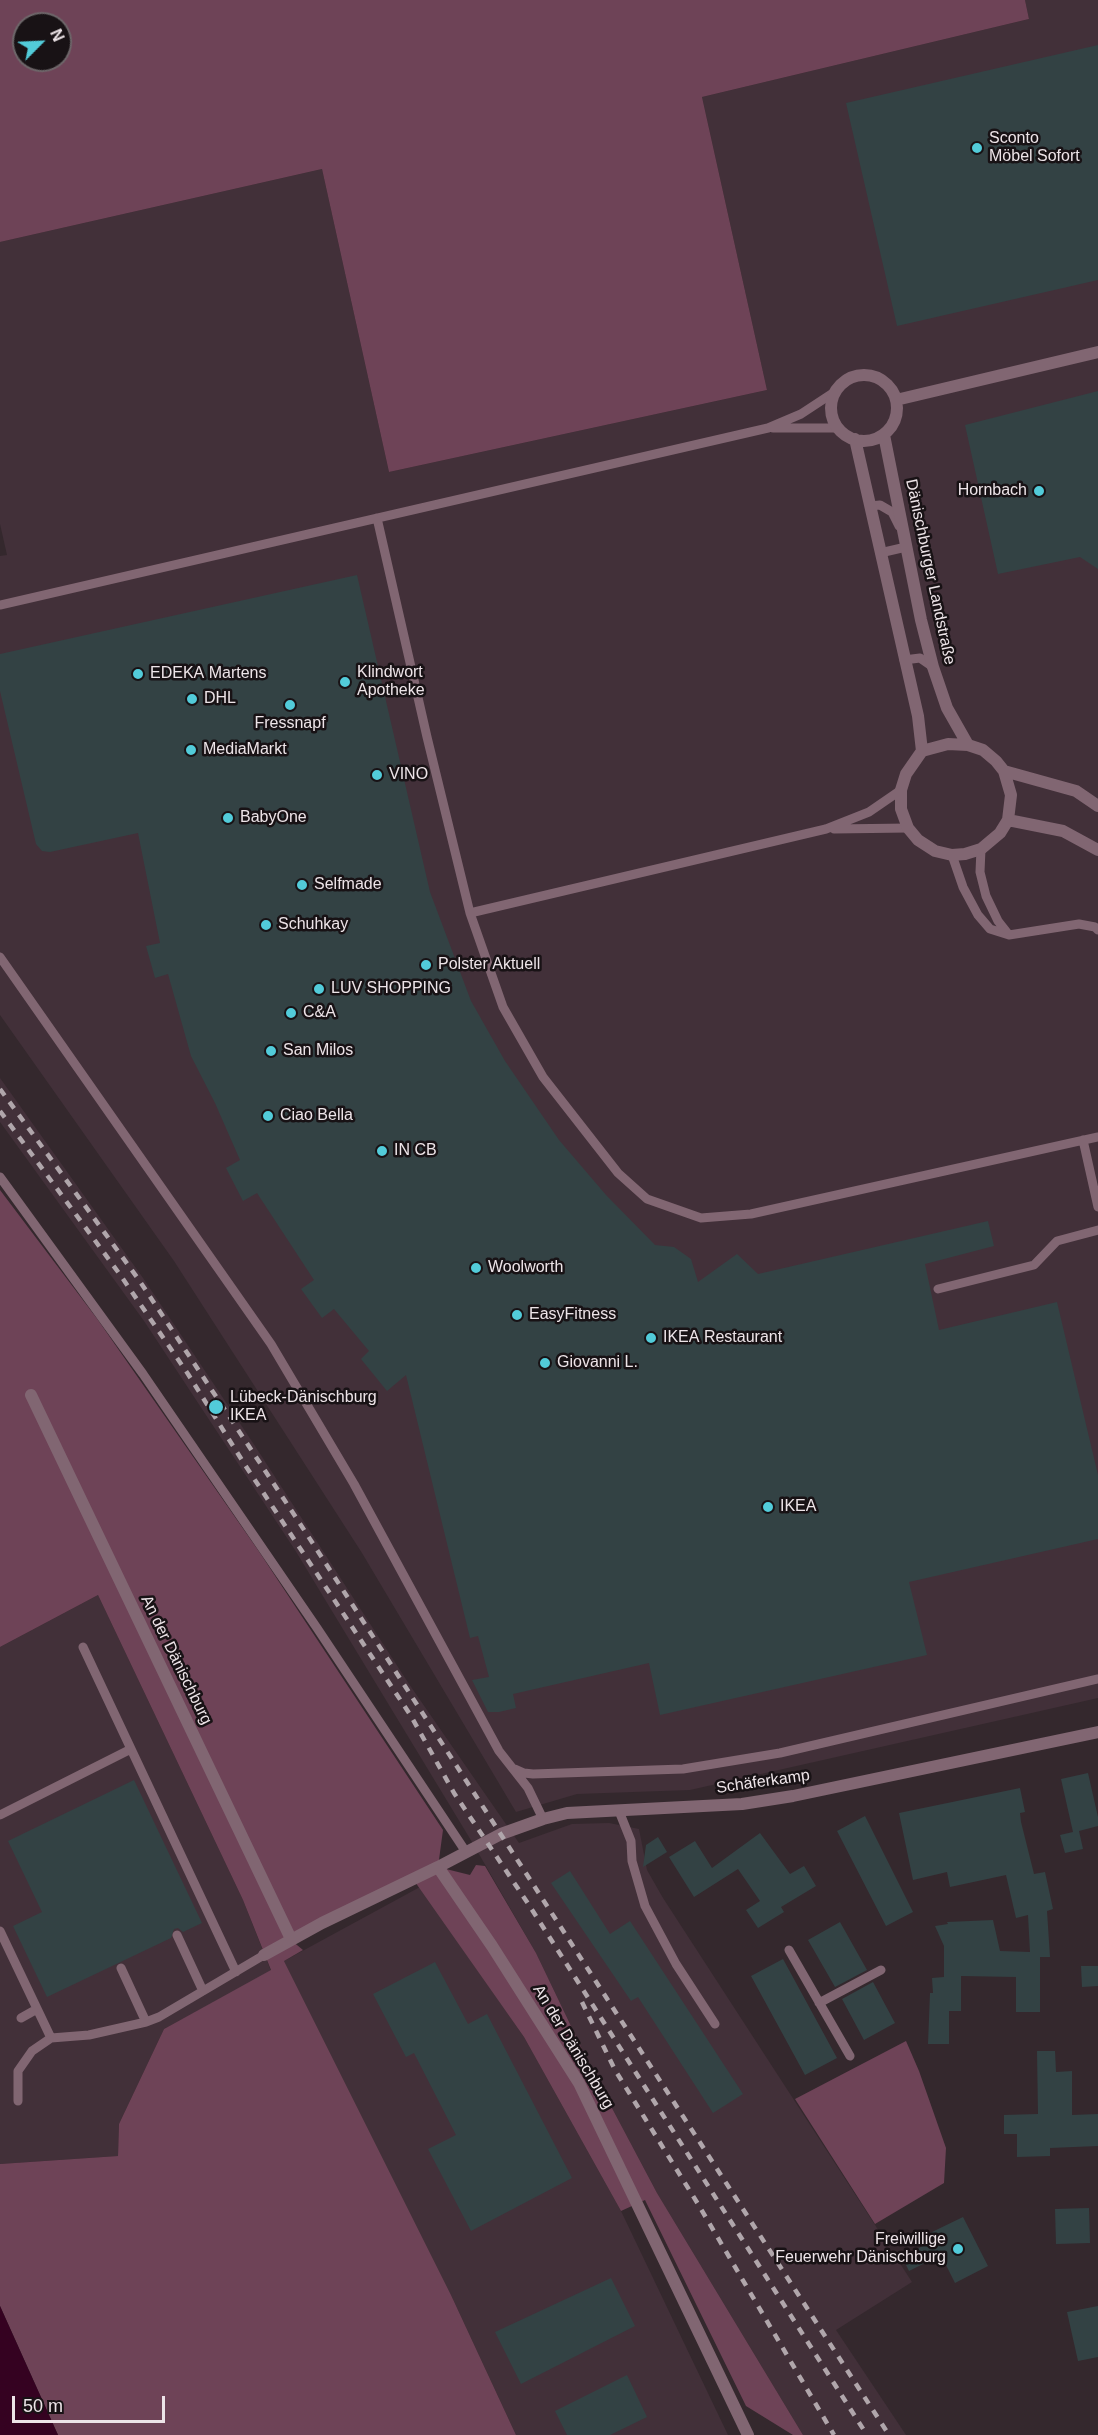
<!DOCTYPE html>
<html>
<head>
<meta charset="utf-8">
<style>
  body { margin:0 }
  #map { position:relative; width:1098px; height:2435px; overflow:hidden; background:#34282d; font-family:Helvetica,sans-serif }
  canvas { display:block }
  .north { position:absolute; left:12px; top:12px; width:60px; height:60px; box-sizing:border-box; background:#181215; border:2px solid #6d6669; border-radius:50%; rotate:66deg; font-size:16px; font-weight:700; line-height:24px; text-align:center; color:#ede4e8 }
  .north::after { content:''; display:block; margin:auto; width:21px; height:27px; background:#52cbd9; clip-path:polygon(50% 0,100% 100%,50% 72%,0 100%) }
  .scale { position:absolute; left:12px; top:2396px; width:153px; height:27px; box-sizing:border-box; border:3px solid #ede4e8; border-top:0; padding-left:8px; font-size:18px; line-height:21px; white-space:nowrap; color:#ede4e8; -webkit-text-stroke:4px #181215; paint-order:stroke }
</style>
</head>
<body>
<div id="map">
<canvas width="1098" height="2435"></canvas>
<div class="north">N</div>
<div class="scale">50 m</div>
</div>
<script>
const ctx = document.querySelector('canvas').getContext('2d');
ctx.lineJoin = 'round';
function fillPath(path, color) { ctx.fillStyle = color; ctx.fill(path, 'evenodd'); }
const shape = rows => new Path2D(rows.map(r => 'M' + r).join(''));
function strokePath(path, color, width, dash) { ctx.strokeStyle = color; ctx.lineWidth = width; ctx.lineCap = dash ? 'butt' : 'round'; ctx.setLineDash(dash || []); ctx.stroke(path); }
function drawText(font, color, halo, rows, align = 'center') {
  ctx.font = font + ' Helvetica,sans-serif'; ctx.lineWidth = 5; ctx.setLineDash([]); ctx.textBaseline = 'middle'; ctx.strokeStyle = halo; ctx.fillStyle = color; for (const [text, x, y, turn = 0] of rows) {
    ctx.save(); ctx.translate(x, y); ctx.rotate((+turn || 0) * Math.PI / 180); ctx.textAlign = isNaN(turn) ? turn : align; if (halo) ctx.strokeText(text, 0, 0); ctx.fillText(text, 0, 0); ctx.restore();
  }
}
const built = shape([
  [1025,0,1098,0,1098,1698,690,1790,577,1794,516,1812,362,1553,174,1261,0,1015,0,556,7,555,0,524,0,242,322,169,389,472,767,390,702,97,1029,19],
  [0,1078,143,1278,255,1446,409,1684,519,1843,572,1824,609,1823,639,1829,647,1870,663,1898,912,2282,836,2330,906,2435,803,2435,657,2193,595,2076,536,1953,472,1842,295,1550,144,1321,0,1122],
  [98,1595,243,1900,271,1971,164,2029,119,2124,118,2156,0,2164,0,1647],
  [420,1887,524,2037,621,2211,728,2435,516,2435,451,2295,284,1961]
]);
const green = shape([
  [0,0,1025,0,1029,19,702,97,767,390,389,472,322,169,0,242],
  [24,24,60,24,60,60,24,60],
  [0,1190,98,1320,260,1553,443,1830,438,1867,470,1875,476,1865,485,1866,536,1953,595,2076,657,2193,803,2435,793,2435,746,2406,645,2200,621,2211,524,2037,413,1879,291,1940,303,1950,284,1961,451,2295,516,2435,58,2435,0,2306,0,2164,118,2156,119,2124,164,2029,271,1970,243,1900,98,1595,0,1647],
  [906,2041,919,2071,946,2148,944,2183,875,2224,795,2099]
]);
const water = shape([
  [0,2306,58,2435,0,2435]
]);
const building = shape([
  [1098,45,1098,280,897,326,846,103],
  [1098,391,1098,569,1080,557,998,574,965,425],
  [357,575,430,892,471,1001,505,1061,559,1140,606,1195,655,1245,674,1247,691,1259,698,1282,737,1254,758,1274,988,1221,994,1246,925,1264,939,1330,1057,1302,1098,1475,1098,1539,909,1582,927,1655,660,1715,649,1663,513,1694,516,1708,499,1712,488,1712,472,1680,489,1677,478,1636,470,1638,406,1375,387,1391,361,1359,369,1351,334,1309,322,1318,301,1289,314,1280,257,1193,243,1201,226,1168,240,1160,215,1103,191,1056,168,974,155,978,146,946,160,943,138,833,50,852,42,851,36,844,0,691,0,654],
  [1088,1773,1098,1817,1098,1826,1079,1831,1083,1849,1065,1853,1060,1835,1073,1832,1061,1779],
  [134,1780,202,1923,183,1932,178,1928,174,1929,171,1938,47,1997,13,1926,42,1912,8,1841],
  [1020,1788,1025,1812,1020,1813,1021,1822,1034,1874,1045,1872,1053,1909,1047,1911,1050,1957,1040,1957,1040,2012,1016,2012,1016,1977,961,1976,961,2011,949,2011,949,2044,928,2044,930,1993,933,1993,932,1978,944,1977,944,1946,935,1926,948,1924,947,1922,993,1920,1000,1951,1030,1952,1028,1915,1016,1918,1006,1875,950,1887,947,1872,913,1880,899,1813],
  [865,1816,913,1912,886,1926,837,1831],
  [760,1833,790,1874,804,1866,816,1886,781,1907,784,1912,758,1928,746,1910,760,1901,738,1869,694,1897,669,1857,695,1841,712,1868],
  [658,1837,667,1852,643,1867,646,1845],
  [570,1871,610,1934,630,1921,743,2094,713,2113,638,1997,631,2001,551,1883],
  [840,1922,867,1970,835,1987,808,1940],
  [783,1959,837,2058,805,2075,751,1976],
  [435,1962,468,2024,487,2014,572,2178,471,2231,428,2149,456,2135,414,2053,406,2057,373,1994],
  [1081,1966,1098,1966,1098,1986,1082,1987],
  [873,1982,895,2023,864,2040,842,1999],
  [1037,2051,1055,2051,1056,2072,1072,2071,1072,2115,1098,2114,1098,2146,1050,2148,1050,2156,1017,2157,1017,2134,1004,2134,1004,2115,1038,2114],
  [1089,2208,1090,2243,1056,2244,1055,2209],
  [963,2217,988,2266,955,2283,941,2255,909,2271,902,2257,934,2240,930,2233],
  [611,2278,635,2326,521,2384,495,2332],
  [1098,2306,1098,2357,1078,2361,1067,2312],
  [627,2375,647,2417,610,2435,567,2435,555,2411]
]);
const service = shape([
  [773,428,838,428],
  [870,506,880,505,892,512,899,526],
  [377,518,427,737,470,913,503,1007,543,1077,618,1173,647,1199,701,1218,751,1214,1098,1137],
  [880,553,906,547],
  [0,605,768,428,801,414,836,391],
  [904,660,920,658,933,667],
  [834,829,908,828],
  [981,849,980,872,986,896,998,921,1009,935],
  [952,855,963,887,978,915,990,929,1009,935,1079,924,1095,927,1098,930],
  [470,913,826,829,869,812,901,790],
  [0,957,271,1344,354,1484,499,1751,528,1788,543,1819],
  [1083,1140,1098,1207],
  [0,1177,143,1374,317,1628,466,1852],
  [938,1289,1034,1265,1057,1241,1098,1230],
  [83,1647,236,1972],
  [515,1769,524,1773,533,1774,683,1769,780,1753,1098,1679],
  [619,1811,631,1841,632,1861,645,1906,676,1964,715,2024],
  [0,1815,131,1749],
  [0,1931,51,2038,89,2035,146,2022,159,2017,264,1955],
  [177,1935,203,1991],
  [789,1950,850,2056],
  [121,1968,146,2022],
  [819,2003,881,1970],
  [21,2018,37,2009],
  [18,2101,18,2071,32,2051,51,2038]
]);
const minor = shape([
  '831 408a33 33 0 1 1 66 0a33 33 0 1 1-66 0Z',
  [896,400,1098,352],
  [884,435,921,620,933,667,947,708,968,745],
  [855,439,918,716,922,751],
  [948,744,968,745,983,750,996,761,1004,771,1011,795,1008,820,1000,833,981,849,965,854,952,855,935,851,918,840,908,828,901,809,901,790,906,774,922,751,948,744],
  [1004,771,1076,791,1098,806],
  [1008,820,1063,831,1098,850],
  [31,1395,291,1939],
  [438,1867,501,1834,543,1819,567,1813,742,1804,793,1796,1098,1732],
  [264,1955,322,1923,438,1867,492,1946,579,2083,748,2435]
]);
const rail = shape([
  [0,1089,139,1280,297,1519,889,2435],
  [0,1111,121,1276,188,1374,245,1465,411,1716,454,1793,527,1902,867,2435],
  [582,2002,615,2070,698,2204,834,2435]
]);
const markers = [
  [977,148,6,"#52cbd9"],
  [1039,491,6,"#52cbd9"],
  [138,674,6,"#52cbd9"],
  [345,682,6,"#52cbd9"],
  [192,699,6,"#52cbd9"],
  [290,705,6,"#52cbd9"],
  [191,750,6,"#52cbd9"],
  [377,775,6,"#52cbd9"],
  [228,818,6,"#52cbd9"],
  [302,885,6,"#52cbd9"],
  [266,925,6,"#52cbd9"],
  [426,965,6,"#52cbd9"],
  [319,989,6,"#52cbd9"],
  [291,1013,6,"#52cbd9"],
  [271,1051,6,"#52cbd9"],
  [268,1116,6,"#52cbd9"],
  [382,1151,6,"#52cbd9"],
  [476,1268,6,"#52cbd9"],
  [517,1315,6,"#52cbd9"],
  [651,1338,6,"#52cbd9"],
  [545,1363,6,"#52cbd9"],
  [216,1407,8,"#52cbd9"],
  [768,1507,6,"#52cbd9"],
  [958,2249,6,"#52cbd9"]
];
const poiNames = [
  ["Sconto",989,139],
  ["Möbel Sofort",989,157],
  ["Hornbach",1027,491,"right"],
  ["Klindwort",357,673],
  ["Apotheke",357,691],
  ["EDEKA Martens",150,674],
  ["DHL",204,699],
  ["Fressnapf",290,724,"center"],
  ["MediaMarkt",203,750],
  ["VINO",389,775],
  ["BabyOne",240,818],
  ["Selfmade",314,885],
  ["Schuhkay",278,925],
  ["Polster Aktuell",438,965],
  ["LUV SHOPPING",331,989],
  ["C&A",303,1013],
  ["San Milos",283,1051],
  ["Ciao Bella",280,1116],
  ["IN CB",394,1151],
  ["Woolworth",488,1268],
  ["EasyFitness",529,1315],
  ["IKEA Restaurant",663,1338],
  ["Giovanni L.",557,1363],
  ["Lübeck-Dänischburg",230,1398],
  ["IKEA",230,1416],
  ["IKEA",780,1507],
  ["Freiwillige",946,2240,"right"],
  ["Feuerwehr Dänischburg",946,2258,"right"]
];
const streetNames = [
  ["Dänischburger Landstraße",930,572,78],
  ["An der Dänischburg",176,1660,64],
  ["Schäferkamp",763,1782,-8],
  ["An der Dänischburg",573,2047,59]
];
fillPath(built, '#423039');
fillPath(green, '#6e4357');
fillPath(water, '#350221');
fillPath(building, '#334244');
strokePath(service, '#816672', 9);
strokePath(minor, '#816672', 12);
strokePath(rail, '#b0a6ab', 4.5, [8, 8]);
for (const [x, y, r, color] of markers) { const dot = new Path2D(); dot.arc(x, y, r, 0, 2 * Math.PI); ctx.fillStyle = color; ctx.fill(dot); strokePath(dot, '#181215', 2); }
drawText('16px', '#ede4e8', '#181215', poiNames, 'left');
drawText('16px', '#ede4e8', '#181215', streetNames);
</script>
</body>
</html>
